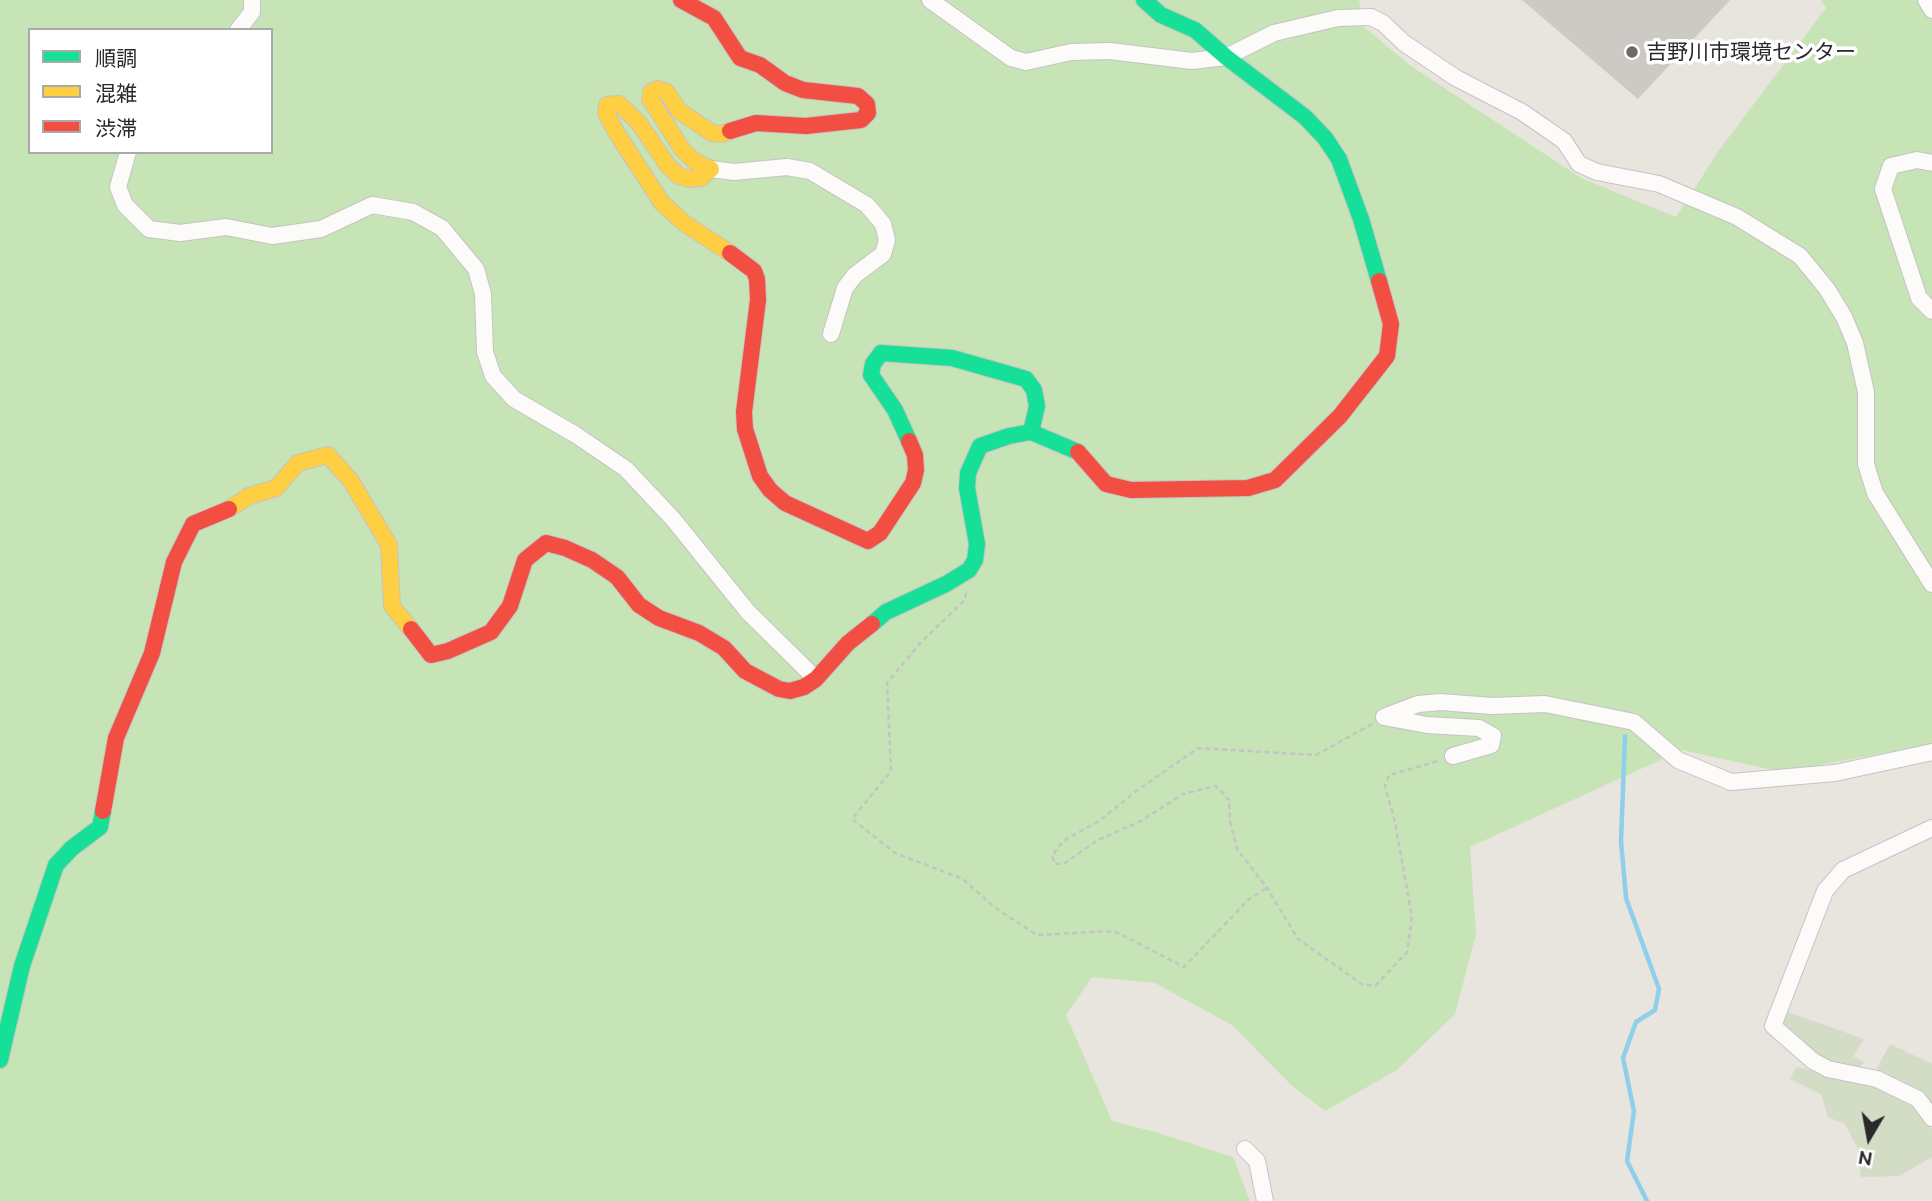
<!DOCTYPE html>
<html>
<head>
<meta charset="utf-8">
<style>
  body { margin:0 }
  #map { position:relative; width:1932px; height:1201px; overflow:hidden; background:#e8e4de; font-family:Ubuntu,"Noto Sans JP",sans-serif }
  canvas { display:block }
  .legend { position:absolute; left:28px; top:28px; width:245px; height:126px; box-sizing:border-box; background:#fff; border:2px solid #a9a9a9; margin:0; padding:9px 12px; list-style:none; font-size:21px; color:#292929 }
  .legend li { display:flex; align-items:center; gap:14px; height:35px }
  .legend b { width:35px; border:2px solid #a9a9a9 }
  .north { position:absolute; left:1834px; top:1103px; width:70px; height:70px; -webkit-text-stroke:5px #fff; paint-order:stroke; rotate:190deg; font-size:19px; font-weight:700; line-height:28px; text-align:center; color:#292929 }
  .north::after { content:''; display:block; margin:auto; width:24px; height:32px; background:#292929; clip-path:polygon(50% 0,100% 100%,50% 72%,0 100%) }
</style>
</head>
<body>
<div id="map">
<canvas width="1932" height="1201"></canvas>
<ul class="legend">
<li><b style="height:9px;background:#16e098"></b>順調</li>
<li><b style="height:9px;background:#ffcf43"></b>混雑</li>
<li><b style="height:9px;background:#f24e42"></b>渋滞</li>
</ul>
<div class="north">N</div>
</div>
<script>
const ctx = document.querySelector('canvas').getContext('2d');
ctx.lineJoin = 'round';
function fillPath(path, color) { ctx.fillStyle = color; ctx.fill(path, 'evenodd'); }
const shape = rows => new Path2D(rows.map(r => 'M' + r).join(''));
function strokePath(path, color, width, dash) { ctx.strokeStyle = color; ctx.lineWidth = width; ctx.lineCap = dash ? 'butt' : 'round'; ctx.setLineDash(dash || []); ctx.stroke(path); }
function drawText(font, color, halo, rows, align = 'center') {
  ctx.font = font + ' Ubuntu,"Noto Sans JP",sans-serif'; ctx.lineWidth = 7; ctx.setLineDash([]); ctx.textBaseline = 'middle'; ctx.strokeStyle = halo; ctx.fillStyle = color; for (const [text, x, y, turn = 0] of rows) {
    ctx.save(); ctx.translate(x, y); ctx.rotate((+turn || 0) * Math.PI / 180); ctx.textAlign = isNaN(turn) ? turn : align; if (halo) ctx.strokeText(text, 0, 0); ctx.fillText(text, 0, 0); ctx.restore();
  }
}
const green = shape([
  [0,0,1359,0,1363,26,1411,66,1581,178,1676,217,1720,149,1826,8,1821,0,1932,0,1932,744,1782,772,1682,750,1470,847,1476,934,1455,1014,1397,1070,1325,1111,1290,1084,1232,1025,1155,983,1092,977,1066,1015,1112,1121,1155,1132,1233,1157,1250,1201,0,1201],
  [30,30,271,30,271,152,30,152]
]);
const cemetery = shape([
  [1788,1012,1864,1039,1853,1056,1864,1062,1857,1069,1831,1064,1815,1054,1782,1025],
  [1890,1044,1932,1064,1932,1108,1878,1075,1877,1068],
  [1796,1067,1876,1087,1911,1103,1932,1129,1932,1157,1899,1176,1861,1177,1857,1147,1845,1124,1828,1117,1821,1094,1790,1079]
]);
const stream = shape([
  [1625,736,1621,841,1626,898,1659,989,1655,1010,1636,1022,1623,1058,1634,1111,1627,1161,1647,1201]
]);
const building = shape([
  [1522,0,1730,0,1638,99]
]);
const path = shape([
  [966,593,965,600,921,642,887,683,891,771,852,819,895,853,963,879,994,907,1037,935,1114,931,1184,967,1249,899,1267,888],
  [1372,724,1316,755,1198,748,1135,792,1099,821,1063,841,1052,856,1055,864,1065,863,1098,840,1141,821,1183,794,1216,786,1229,800,1230,821,1237,849,1267,888,1298,939,1363,985,1376,985,1407,952,1412,917,1395,822,1385,786,1389,775,1438,761]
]);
const street = shape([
  [930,0,1011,58,1026,62,1071,52,1110,51,1192,61,1226,57,1274,33,1338,18,1371,17,1383,23,1404,43,1456,78,1522,112,1564,141,1579,164,1597,172,1659,184,1737,217,1800,256,1827,289,1844,317,1855,343,1866,392,1866,464,1875,493,1932,584],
  [1926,0,1932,10],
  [238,30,252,12,252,0],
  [128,152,118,187,125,205,149,229,180,233,226,227,272,236,321,229,372,205,413,212,442,228,476,269,483,294,485,352,493,376,514,399,576,435,626,469,673,519,748,612,816,679],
  [1932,163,1917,160,1891,166,1883,189,1919,298,1932,311],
  [711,169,734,172,787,167,810,171,867,205,883,224,887,240,883,254,855,275,845,288,831,334],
  [1384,717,1418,704,1441,702,1492,706,1545,704,1634,722,1678,760,1731,782,1835,773,1932,752],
  [1384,717,1427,725,1479,728,1493,736,1491,745,1453,756],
  [1932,828,1843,870,1825,891,1773,1026,1813,1061,1828,1069,1877,1079,1918,1099,1932,1118],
  [1245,1149,1257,1161,1265,1201]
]);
const fast = shape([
  [1144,0,1161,15,1195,30,1226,57,1305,117,1325,138,1339,159,1361,219,1379,281],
  [909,441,895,410,871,375,873,364,881,353,952,358,1026,379,1034,390,1037,406,1031,432],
  [872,624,886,612,946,584,969,570,975,560,977,544,967,488,968,473,980,446,1009,436,1031,432,1078,452],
  [0,1060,22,966,56,865,72,848,100,827,103,811]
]);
const slow = shape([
  [730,253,684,223,662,203,616,132,606,113,607,105,619,104,639,123,668,166,679,176,689,179,701,178,711,169,694,161,682,149,650,99,651,92,658,89,667,92,679,111,712,133,722,134,730,131],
  [229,509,249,496,276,488,298,463,328,455,351,481,389,545,392,606,411,629]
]);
const jam = shape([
  [681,0,714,18,740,58,760,65,785,83,803,90,858,96,867,104,868,113,861,120,806,126,756,123,730,131],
  [730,253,754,271,757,279,758,300,744,412,745,429,760,476,770,490,785,503,868,541,880,533,913,483,916,470,915,455,909,441],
  [1078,452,1106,484,1131,490,1248,488,1275,480,1340,416,1387,356,1391,324,1379,281],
  [411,629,431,655,448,651,491,632,510,606,525,560,546,543,565,548,592,560,617,577,639,605,659,618,699,633,724,648,745,671,779,689,790,691,804,687,816,679,848,643,872,624],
  [103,811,116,738,152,653,174,562,193,524,229,509]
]);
const markers = [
  [1632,52,7,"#6c6a68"]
];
const poiNames = [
  ["吉野川市環境センター",1646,52]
];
fillPath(green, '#c7e4b6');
fillPath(cemetery, '#d3dcc5');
strokePath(stream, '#8fcfeb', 4.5);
fillPath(building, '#cdcac5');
strokePath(street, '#c5c3c4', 18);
strokePath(fast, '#c5c3c4', 18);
strokePath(slow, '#c5c3c4', 18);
strokePath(jam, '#c5c3c4', 18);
strokePath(path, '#c4c4c3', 2.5, [5, 3.5]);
strokePath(street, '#fcfbfa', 16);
strokePath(fast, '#16e098', 16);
strokePath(slow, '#ffcf43', 16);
strokePath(jam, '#f24e42', 16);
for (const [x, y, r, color] of markers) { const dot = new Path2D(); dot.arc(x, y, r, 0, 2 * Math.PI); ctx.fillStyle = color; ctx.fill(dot); strokePath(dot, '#fff', 2.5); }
drawText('21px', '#292929', '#fff', poiNames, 'left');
</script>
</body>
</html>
